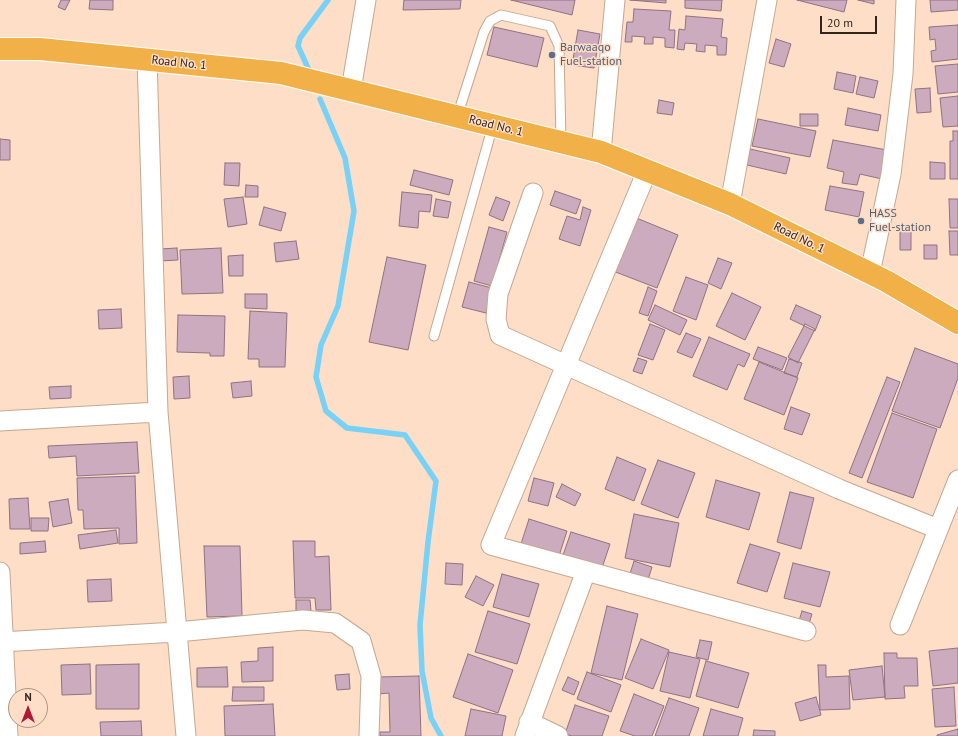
<!DOCTYPE html>
<html>
<head>
<meta charset="utf-8">
<style>
  body { margin:0 }
  #map { position:relative; width:958px; height:736px; overflow:hidden; background:#fedec6; font-family:"PT Sans",sans-serif }
  canvas { display:block }
  .north { position:absolute; left:8px; top:688px; width:40px; height:40px; box-sizing:border-box; background:#fedec6; border:1px solid #ac9482; border-radius:50%; rotate:0deg; font-size:11px; font-weight:700; line-height:16px; text-align:center; color:#30241b }
  .north::after { content:''; display:block; margin:auto; width:14px; height:18px; background:#ae1a36; clip-path:polygon(50% 0,100% 100%,50% 72%,0 100%) }
  .scale { position:absolute; left:820px; top:16px; width:57px; height:18px; box-sizing:border-box; border:2px solid #30241b; border-top:0; padding-left:5px; font-size:12px; line-height:14px; white-space:nowrap; color:#30241b; -webkit-text-stroke:3px #fedec6; paint-order:stroke }
</style>
</head>
<body>
<div id="map">
<canvas width="958" height="736"></canvas>
<div class="north">N</div>
<div class="scale">20 m</div>
</div>
<script>
const ctx = document.querySelector('canvas').getContext('2d');
ctx.lineJoin = 'round';
const shape = rows => new Path2D(rows.map(r => 'M' + r).join(''));
function strokePath(path, color, width, dash) { ctx.strokeStyle = color; ctx.lineWidth = width; ctx.lineCap = dash ? 'butt' : 'round'; ctx.setLineDash(dash || []); ctx.stroke(path); }
function fillPath(path, color) { ctx.fillStyle = color; ctx.fill(path, 'evenodd'); }
function drawText(font, color, halo, rows, align = 'center') {
  ctx.font = font + ' "PT Sans",sans-serif'; ctx.lineWidth = 3; ctx.setLineDash([]); ctx.textBaseline = 'middle'; ctx.strokeStyle = halo; ctx.fillStyle = color; for (const [text, x, y, turn = 0] of rows) {
    ctx.save(); ctx.translate(x, y); ctx.rotate((+turn || 0) * Math.PI / 180); ctx.textAlign = isNaN(turn) ? turn : align; if (halo) ctx.strokeText(text, 0, 0); ctx.fillText(text, 0, 0); ctx.restore();
  }
}
const stream = shape([
  [308,68,298,46,300,38,328,0],
  [320,99,345,158,354,211,338,306,321,345,316,377,326,411,347,428,405,435,436,481,428,542,420,625,422,671,431,718,441,736]
]);
const building = shape([
  [61,0,70,0,65,10,58,7,61,0],
  [90,0,113,0,113,10,89,9,90,0],
  [404,0,461,0,460,9,403,10,404,0],
  [511,0,575,0,572,15,511,0],
  [630,0,666,0,666,3,630,0],
  [685,0,722,0,721,11,685,8,685,0],
  [797,0,847,0,844,12,797,0],
  [858,0,874,0,874,4,858,0],
  [930,0,958,0,958,10,931,12,930,0],
  [634,9,671,11,669,30,675,30,674,48,665,47,665,38,653,37,653,44,644,44,645,37,632,36,632,42,625,42,627,22,633,22,634,9],
  [686,16,723,19,721,37,727,38,726,55,717,55,717,46,705,45,705,52,696,51,697,44,685,43,684,50,677,49,679,29,685,30,686,16],
  [958,25,958,59,932,62,931,51,936,50,935,39,930,40,929,27,958,25],
  [494,27,544,38,537,67,487,55,494,27],
  [578,30,600,34,594,68,572,65,578,30],
  [776,39,791,44,784,67,769,63,776,39],
  [958,64,958,92,938,94,935,66,958,64],
  [837,72,856,76,853,93,834,89,837,72],
  [860,77,878,81,874,98,856,94,860,77],
  [930,88,931,112,917,113,915,89,930,88],
  [958,96,958,126,943,127,940,98,958,96],
  [659,100,674,103,672,115,657,113,659,100],
  [848,108,881,115,878,131,845,125,848,108],
  [800,114,818,114,818,126,800,126,800,114],
  [758,119,816,131,810,157,752,146,758,119],
  [953,131,958,131,958,179,950,179,950,141,953,141,953,131],
  [0,139,10,140,10,160,0,160,0,139],
  [833,140,887,150,882,179,860,174,857,185,842,183,844,172,827,168,833,140],
  [750,149,790,158,786,174,747,165,750,149],
  [930,162,945,163,945,179,930,179,930,162],
  [225,163,240,163,239,186,224,185,225,163],
  [414,170,453,180,449,195,410,185,414,170],
  [246,185,258,186,258,197,245,197,246,185],
  [830,186,864,192,859,217,825,210,830,186],
  [555,191,581,200,576,214,550,205,555,191],
  [402,192,432,195,430,212,419,211,418,228,399,226,402,192],
  [243,197,247,224,228,227,224,199,243,197],
  [496,197,510,202,503,221,489,215,496,197],
  [436,199,451,202,448,218,433,216,436,199],
  [949,199,958,199,958,228,950,228,949,199],
  [264,207,286,213,281,231,259,225,264,207],
  [583,207,591,210,580,246,559,239,567,216,580,220,583,207],
  [634,217,678,235,657,288,613,271,634,217],
  [489,227,507,232,492,286,474,281,489,227],
  [900,228,911,228,911,250,900,250,900,228],
  [949,231,958,231,958,255,950,255,949,231],
  [296,241,299,259,276,262,274,243,296,241],
  [924,245,937,245,937,259,924,259,924,245],
  [177,248,178,260,160,261,160,249,177,248],
  [221,248,223,293,182,294,180,250,221,248],
  [243,255,243,276,229,276,228,256,243,255],
  [387,257,426,265,408,350,369,342,387,257],
  [718,258,732,263,721,289,708,283,718,258],
  [686,277,708,285,696,320,673,311,686,277],
  [469,282,492,288,486,313,462,307,469,282],
  [648,287,657,291,648,316,639,313,648,287],
  [732,293,761,307,745,340,716,326,732,293],
  [245,294,267,294,267,309,245,308,245,294],
  [655,305,687,320,680,335,648,320,655,305],
  [796,305,821,316,815,331,790,319,796,305],
  [121,309,122,328,99,329,98,310,121,309],
  [250,311,287,313,285,367,259,367,259,359,248,359,250,311],
  [178,315,225,316,224,356,210,356,210,353,177,352,178,315],
  [650,324,665,330,653,360,638,355,650,324],
  [805,324,815,329,798,363,788,357,805,324],
  [686,333,701,339,692,358,677,352,686,333],
  [709,337,750,354,744,367,738,364,727,390,693,376,709,337],
  [758,347,787,358,782,370,753,359,758,347],
  [915,348,958,364,958,378,940,428,892,411,915,348],
  [638,358,647,361,642,374,633,371,638,358],
  [789,359,802,363,797,377,784,373,789,359],
  [759,362,798,378,784,415,744,399,759,362],
  [189,376,190,398,174,399,173,377,189,376],
  [887,377,900,382,862,478,849,473,887,377],
  [251,381,252,396,233,398,231,383,251,381],
  [71,386,71,398,50,399,49,387,71,386],
  [791,407,810,414,802,435,784,429,791,407],
  [892,413,937,429,913,498,867,482,892,413],
  [137,442,139,473,77,476,76,456,49,458,48,446,137,442],
  [617,457,646,469,634,501,605,489,617,457],
  [658,460,695,473,678,518,641,504,658,460],
  [135,476,137,543,119,544,119,528,84,529,83,510,78,510,77,478,135,476],
  [534,478,554,483,548,506,528,501,534,478],
  [716,480,760,493,749,530,706,517,716,480],
  [562,484,581,494,575,506,556,497,562,484],
  [790,492,814,498,801,549,777,542,790,492],
  [28,498,30,529,10,529,9,499,28,498],
  [68,499,72,523,53,527,49,502,68,499],
  [634,514,679,523,670,567,625,558,634,514],
  [31,518,49,518,48,531,31,531,31,518],
  [529,519,567,531,558,559,520,547,529,519],
  [116,530,118,543,80,549,78,535,116,530],
  [571,532,610,544,601,571,562,558,571,532],
  [45,541,46,552,20,554,20,543,45,541],
  [293,541,315,541,315,557,329,556,331,610,316,610,315,598,295,598,293,541],
  [750,544,780,553,767,592,737,583,750,544],
  [204,546,240,546,242,616,207,617,204,546],
  [634,561,652,567,647,583,629,577,634,561],
  [446,563,463,564,462,585,445,584,446,563],
  [793,563,830,572,820,607,784,598,793,563],
  [502,574,539,584,529,617,493,607,502,574],
  [476,576,494,585,483,606,465,597,476,576],
  [111,579,112,601,88,602,87,580,111,579],
  [296,600,310,600,311,611,296,611,296,600],
  [607,606,638,614,622,680,591,673,607,606],
  [488,611,530,624,517,664,475,652,488,611],
  [802,611,812,614,808,627,798,624,802,611],
  [641,639,669,650,653,689,625,678,641,639],
  [700,640,712,642,708,660,696,657,700,640],
  [273,647,273,681,242,682,241,662,258,661,258,648,273,647],
  [958,648,958,683,933,686,929,651,958,648],
  [669,652,700,659,690,698,660,691,669,652],
  [884,653,897,653,897,658,917,658,918,686,904,686,905,698,885,699,884,653],
  [468,654,513,670,498,713,453,697,468,654],
  [706,661,749,673,738,708,696,696,706,661],
  [90,664,91,694,62,695,61,665,90,664],
  [139,664,139,709,96,709,96,665,139,664],
  [818,665,826,665,826,677,849,676,850,709,820,710,818,665],
  [882,666,885,697,853,700,849,670,882,666],
  [227,667,228,687,197,687,197,668,227,667],
  [587,672,621,685,611,712,577,699,587,672],
  [349,674,350,689,337,690,335,675,349,674],
  [419,676,421,736,380,736,380,732,390,732,389,693,378,694,378,677,419,676],
  [568,677,579,682,574,695,562,690,568,677],
  [233,687,264,687,264,701,232,701,233,687],
  [954,687,956,726,935,727,932,689,954,687],
  [634,694,664,706,652,736,635,736,620,731,634,694],
  [816,697,821,715,800,721,795,703,816,697],
  [669,698,699,708,689,736,655,736,669,698],
  [273,704,275,736,225,736,224,706,273,704],
  [575,705,609,716,602,736,572,736,565,734,575,705],
  [471,709,506,716,502,736,465,736,471,709],
  [711,709,743,718,738,736,703,736,711,709],
  [141,721,142,736,101,736,100,722,141,721],
  [958,729,958,736,937,736,937,735,958,729],
  [754,730,775,731,775,736,753,736,754,730]
]);
const lane = shape([
  [457,117,484,32,490,21,501,15,550,26,559,46,561,142],
  [434,336,493,125]
]);
const street = shape([
  [147,59,158,412,186,736],
  [351,90,366,0],
  [601,152,615,0],
  [647,171,491,545,806,631],
  [533,193,498,294,496,319,500,335,839,489,938,529],
  [730,204,767,0],
  [870,273,891,174,903,74,906,0],
  [0,421,158,412],
  [0,572,8,736],
  [900,625,958,480],
  [0,642,177,632,303,620,335,623,361,641,371,676,369,736],
  [529,722,558,736],
  [525,736,586,571]
]);
const highway = shape([
  [0,49,40,49,281,73,601,152,730,204,886,281,958,323]
]);
const markers = [
  [552,55,4,"#5c6f8a"],
  [861,221,4,"#5c6f8a"]
];
const serviceNames = [
  ["Barwaaqo",560,48],
  ["Fuel-station",560,62],
  ["HASS",869,214],
  ["Fuel-station",869,228]
];
const streetNames = [
  ["Road No. 1",179,63,6],
  ["Road No. 1",496,126,14],
  ["Road No. 1",799,238,26]
];
strokePath(stream, '#78d1f7', 5.5);
fillPath(building, '#cdabbe');
strokePath(building, '#917183', 1);
strokePath(lane, '#c5a891', 11);
strokePath(street, '#c5a891', 21);
strokePath(highway, '#fff', 24);
strokePath(lane, '#fff', 9);
strokePath(street, '#fff', 19);
strokePath(highway, '#f1b048', 22);
for (const [x, y, r, color] of markers) { const dot = new Path2D(); dot.arc(x, y, r, 0, 2 * Math.PI); ctx.fillStyle = color; ctx.fill(dot); strokePath(dot, '#fedec6', 1.5); }
drawText('12px', '#4e5e75', '#fedec6', serviceNames, 'left');
drawText('12px', '#30241b', '#fedec6', streetNames);
</script>
</body>
</html>
